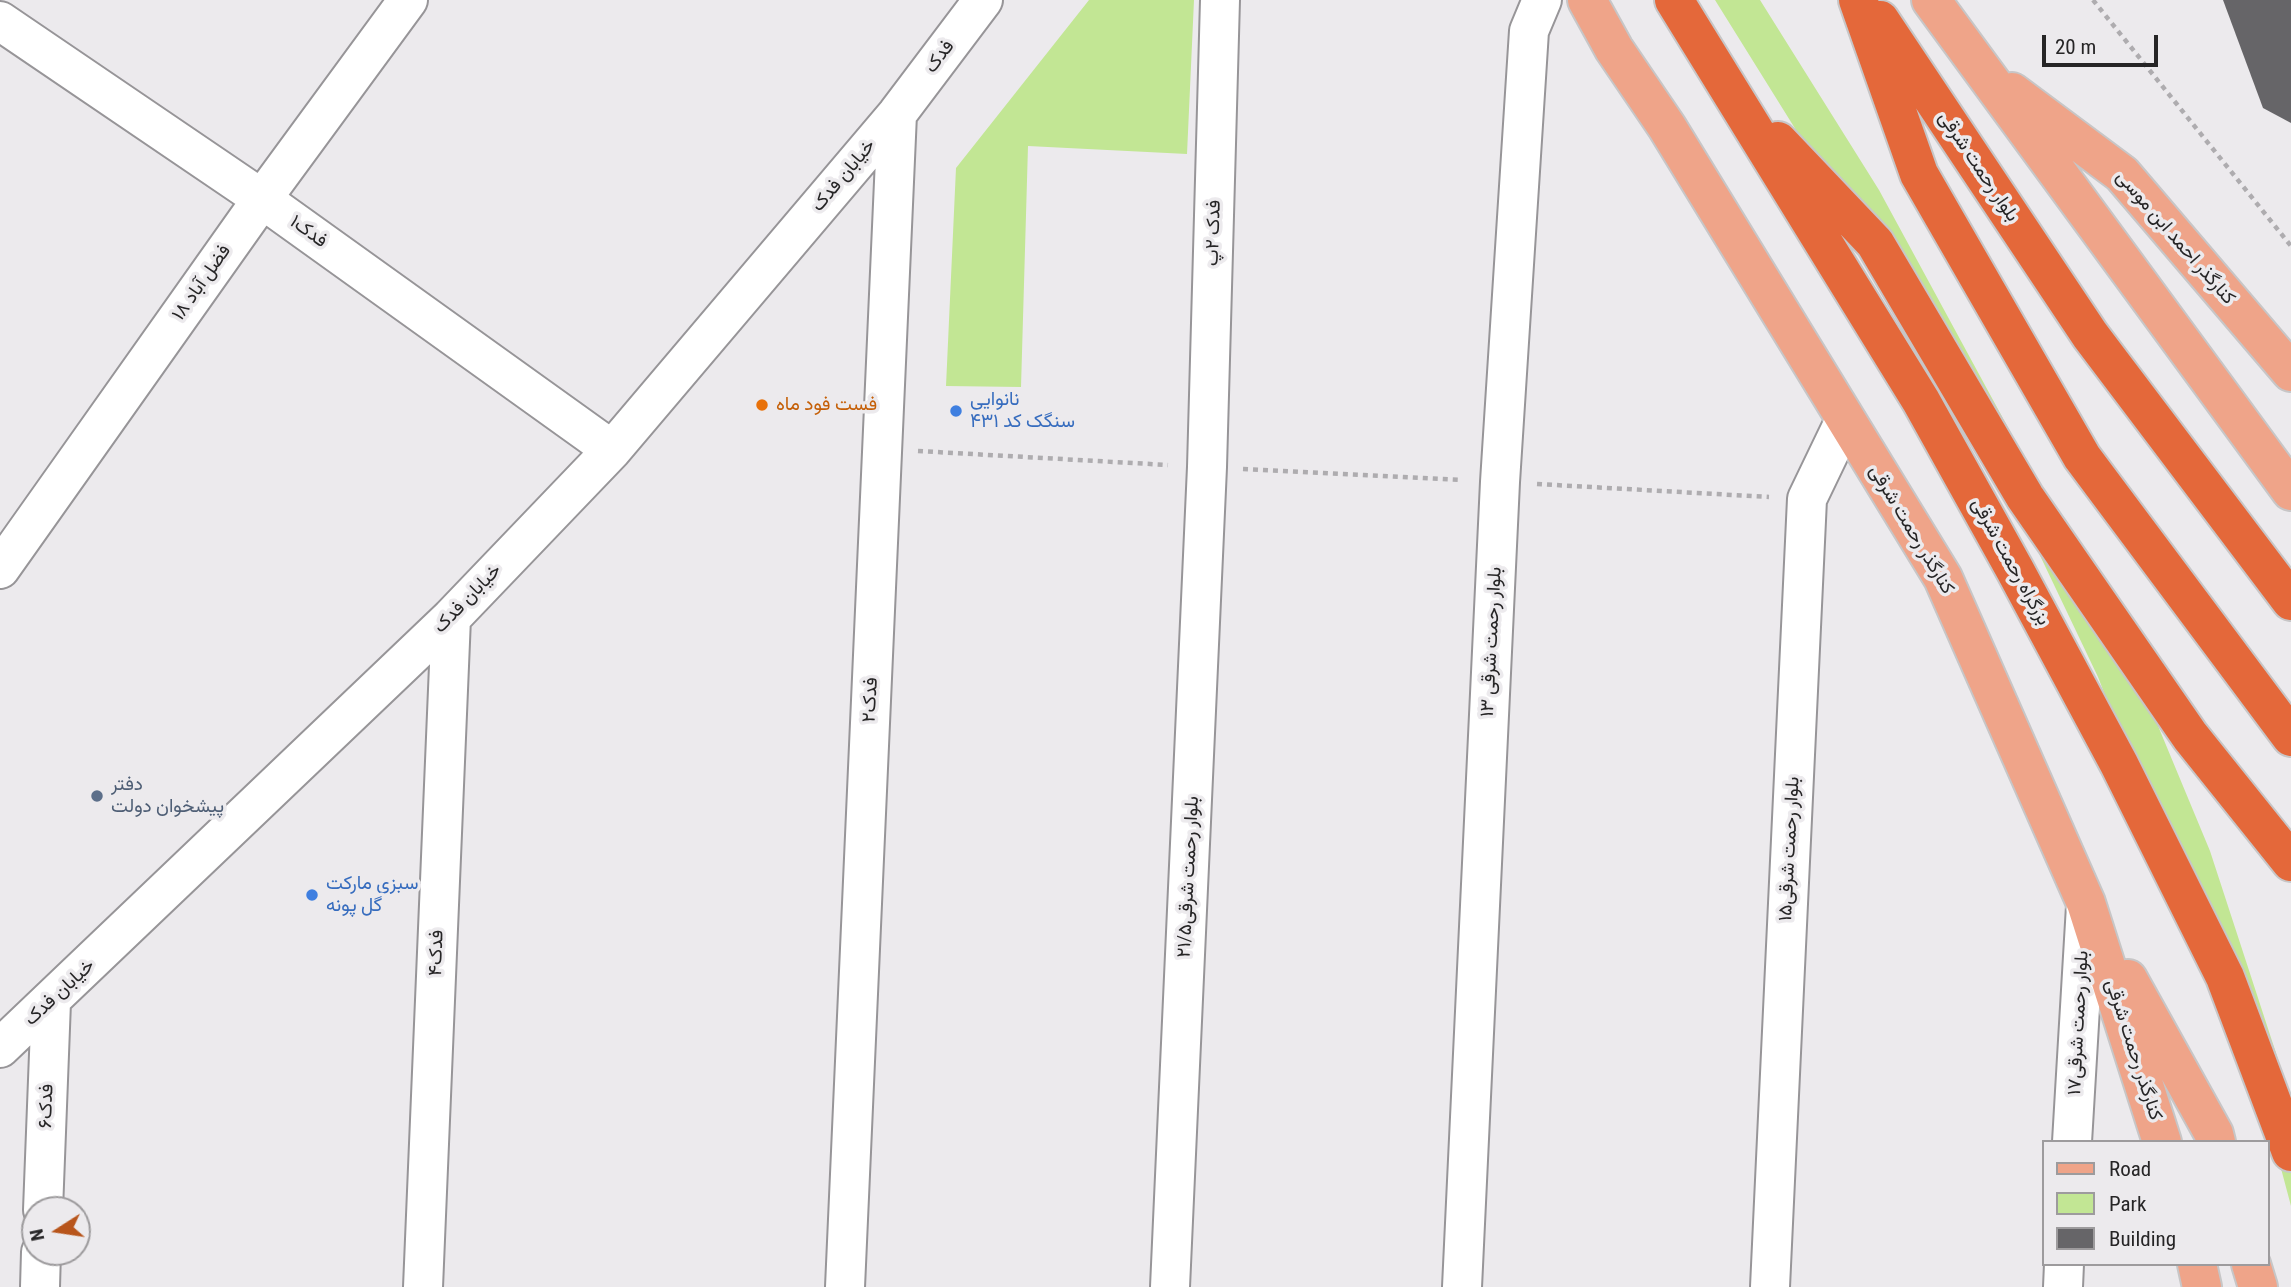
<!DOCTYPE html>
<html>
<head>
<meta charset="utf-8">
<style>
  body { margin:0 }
  #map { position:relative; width:2291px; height:1287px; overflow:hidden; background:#eceaed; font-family:"Roboto Condensed",sans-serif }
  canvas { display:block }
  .legend { position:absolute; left:2042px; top:1140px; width:228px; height:126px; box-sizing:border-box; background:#eceaed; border:2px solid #9d9b9d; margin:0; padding:9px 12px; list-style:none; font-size:21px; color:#262526 }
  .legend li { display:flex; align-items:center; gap:14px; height:35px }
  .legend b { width:35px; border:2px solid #9d9b9d }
  .north { position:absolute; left:21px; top:1196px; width:70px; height:70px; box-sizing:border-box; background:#eceaed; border:2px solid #9d9b9d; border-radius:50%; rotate:258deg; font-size:19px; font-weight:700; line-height:28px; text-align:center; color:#262526 }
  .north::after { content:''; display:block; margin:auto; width:24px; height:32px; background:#b8551b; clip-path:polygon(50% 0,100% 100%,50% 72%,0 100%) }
  .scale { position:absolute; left:2042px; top:35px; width:116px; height:32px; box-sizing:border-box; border:4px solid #262526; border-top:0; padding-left:9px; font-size:21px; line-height:24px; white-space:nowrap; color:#262526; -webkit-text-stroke:5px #eceaed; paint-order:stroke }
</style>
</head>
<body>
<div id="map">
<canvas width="2291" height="1287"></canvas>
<ul class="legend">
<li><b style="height:9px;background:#efa489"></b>Road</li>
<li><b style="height:19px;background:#c2e694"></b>Park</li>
<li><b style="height:19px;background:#666568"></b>Building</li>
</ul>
<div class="north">N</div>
<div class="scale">20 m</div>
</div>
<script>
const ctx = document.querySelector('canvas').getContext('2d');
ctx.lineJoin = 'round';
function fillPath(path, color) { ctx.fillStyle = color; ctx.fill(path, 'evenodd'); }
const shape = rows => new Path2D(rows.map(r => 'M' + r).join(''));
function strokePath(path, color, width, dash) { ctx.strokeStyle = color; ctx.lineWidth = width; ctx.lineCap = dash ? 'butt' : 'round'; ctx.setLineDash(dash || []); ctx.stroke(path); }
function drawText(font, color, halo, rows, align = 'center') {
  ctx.font = font + ' "Roboto Condensed",Vazirmatn,sans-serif'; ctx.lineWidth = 7; ctx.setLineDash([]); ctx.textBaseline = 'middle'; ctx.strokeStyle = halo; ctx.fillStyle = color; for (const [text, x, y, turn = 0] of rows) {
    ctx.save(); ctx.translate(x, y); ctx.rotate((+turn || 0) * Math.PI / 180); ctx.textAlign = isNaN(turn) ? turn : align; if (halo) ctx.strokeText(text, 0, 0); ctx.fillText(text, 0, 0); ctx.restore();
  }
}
const green = shape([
  [1089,0,1194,0,1187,154,1028,146,1021,387,946,386,956,168],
  [1715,0,1760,0,1879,190,2119,632,2210,851,2291,1099,2291,1206,2263,1101,2098,677,1971,411]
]);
const building = shape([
  [2223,0,2291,0,2291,123,2263,108]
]);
const path = shape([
  [2093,0,2291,246],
  [918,451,1168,465],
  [1243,469,1462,480],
  [1537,484,1769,497]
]);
const minor = shape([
  [0,21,262,199,612,450],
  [0,569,262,199,408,0],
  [0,1048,451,618,612,450,897,114,983,0],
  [2072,1142,2086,906],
  [43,1210,51,1002],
  [40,1287,41,1252],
  [423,1287,451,618],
  [845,1287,897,114],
  [1170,1287,1207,467,1220,0],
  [1462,1287,1500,482,1529,31,1542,0],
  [1770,1287,1807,499,1845,420],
  [2063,1287,2064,1264]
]);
const major = shape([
  [1587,0,1614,49,1667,127,1943,578,2086,903,2162,1142],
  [1931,0,2291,491],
  [2012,92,2122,174,2291,372],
  [2128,979,2214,1134,2216,1142],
  [2197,1264,2202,1287],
  [2251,1264,2258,1287]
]);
const highway = shape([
  [1674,0,1921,401,2015,570,2119,764,2225,977,2291,1152],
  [1858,0,1919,174,2082,457,2291,737],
  [1880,20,2090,335,2291,601],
  [1778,141,1875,243,2025,497,2190,736,2291,862]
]);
const markers = [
  [762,405,7,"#e8710a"],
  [956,411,7,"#3f7fe0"],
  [97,796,7,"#5c6f8a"],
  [312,895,7,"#3f7fe0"]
];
const streetNames = [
  ["فدک",940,57,-53],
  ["بلوار رحمت شرقی",1978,167,56],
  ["خیابان فدک",844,176,-50],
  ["فدک۱",308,232,36],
  ["فدک ۲پ",1214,233,-88],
  ["کنارگذر احمد ابن موسی",2175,238,49],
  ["فضل آباد ۱۸",202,283,-55],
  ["کنارگذر رحمت شرقی",1911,530,59],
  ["بزرگراه رحمت شرقی",2010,562,61],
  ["خیابان فدک",468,599,-46],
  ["بلوار رحمت شرقی ۱۳",1492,642,-87],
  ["فدک۲",871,700,-87],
  ["بلوار رحمت شرقی۱۵",1790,849,-87],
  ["بلوار رحمت شرقی۲۱/۵",1189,877,-87],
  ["فدک۴",437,953,-88],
  ["خیابان فدک",60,993,-43],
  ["بلوار رحمت شرقی۱۷",2079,1023,-87],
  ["کنارگذر رحمت شرقی",2133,1050,72],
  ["فدک۶",47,1106,-88]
];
const shopNames = [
  ["نانوایی",970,400],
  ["سنگک کد ۴۳۱",970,422],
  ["سبزی مارکت",326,884],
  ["گل پونه",326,906]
];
const foodNames = [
  ["فست فود ماه",776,405]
];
const serviceNames = [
  ["دفتر",111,785],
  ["پیشخوان دولت",111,807]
];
fillPath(green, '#c2e694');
fillPath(building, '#666568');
strokePath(minor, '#979598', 42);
strokePath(major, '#c7c6c7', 42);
strokePath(highway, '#c7c6c7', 42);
strokePath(path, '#aeacaf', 4.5, [5, 5]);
strokePath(minor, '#fff', 38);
strokePath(major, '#efa489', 38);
strokePath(highway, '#e4683a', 38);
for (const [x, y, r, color] of markers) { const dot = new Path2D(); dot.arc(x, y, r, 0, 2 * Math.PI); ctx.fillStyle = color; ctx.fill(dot); strokePath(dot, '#eceaed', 2.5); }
drawText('19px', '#262526', '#eceaed', streetNames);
drawText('19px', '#366cbe', '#eceaed', shopNames, 'left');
drawText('19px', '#c56008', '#eceaed', foodNames, 'left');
drawText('19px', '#4e5e75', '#eceaed', serviceNames, 'left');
</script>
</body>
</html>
